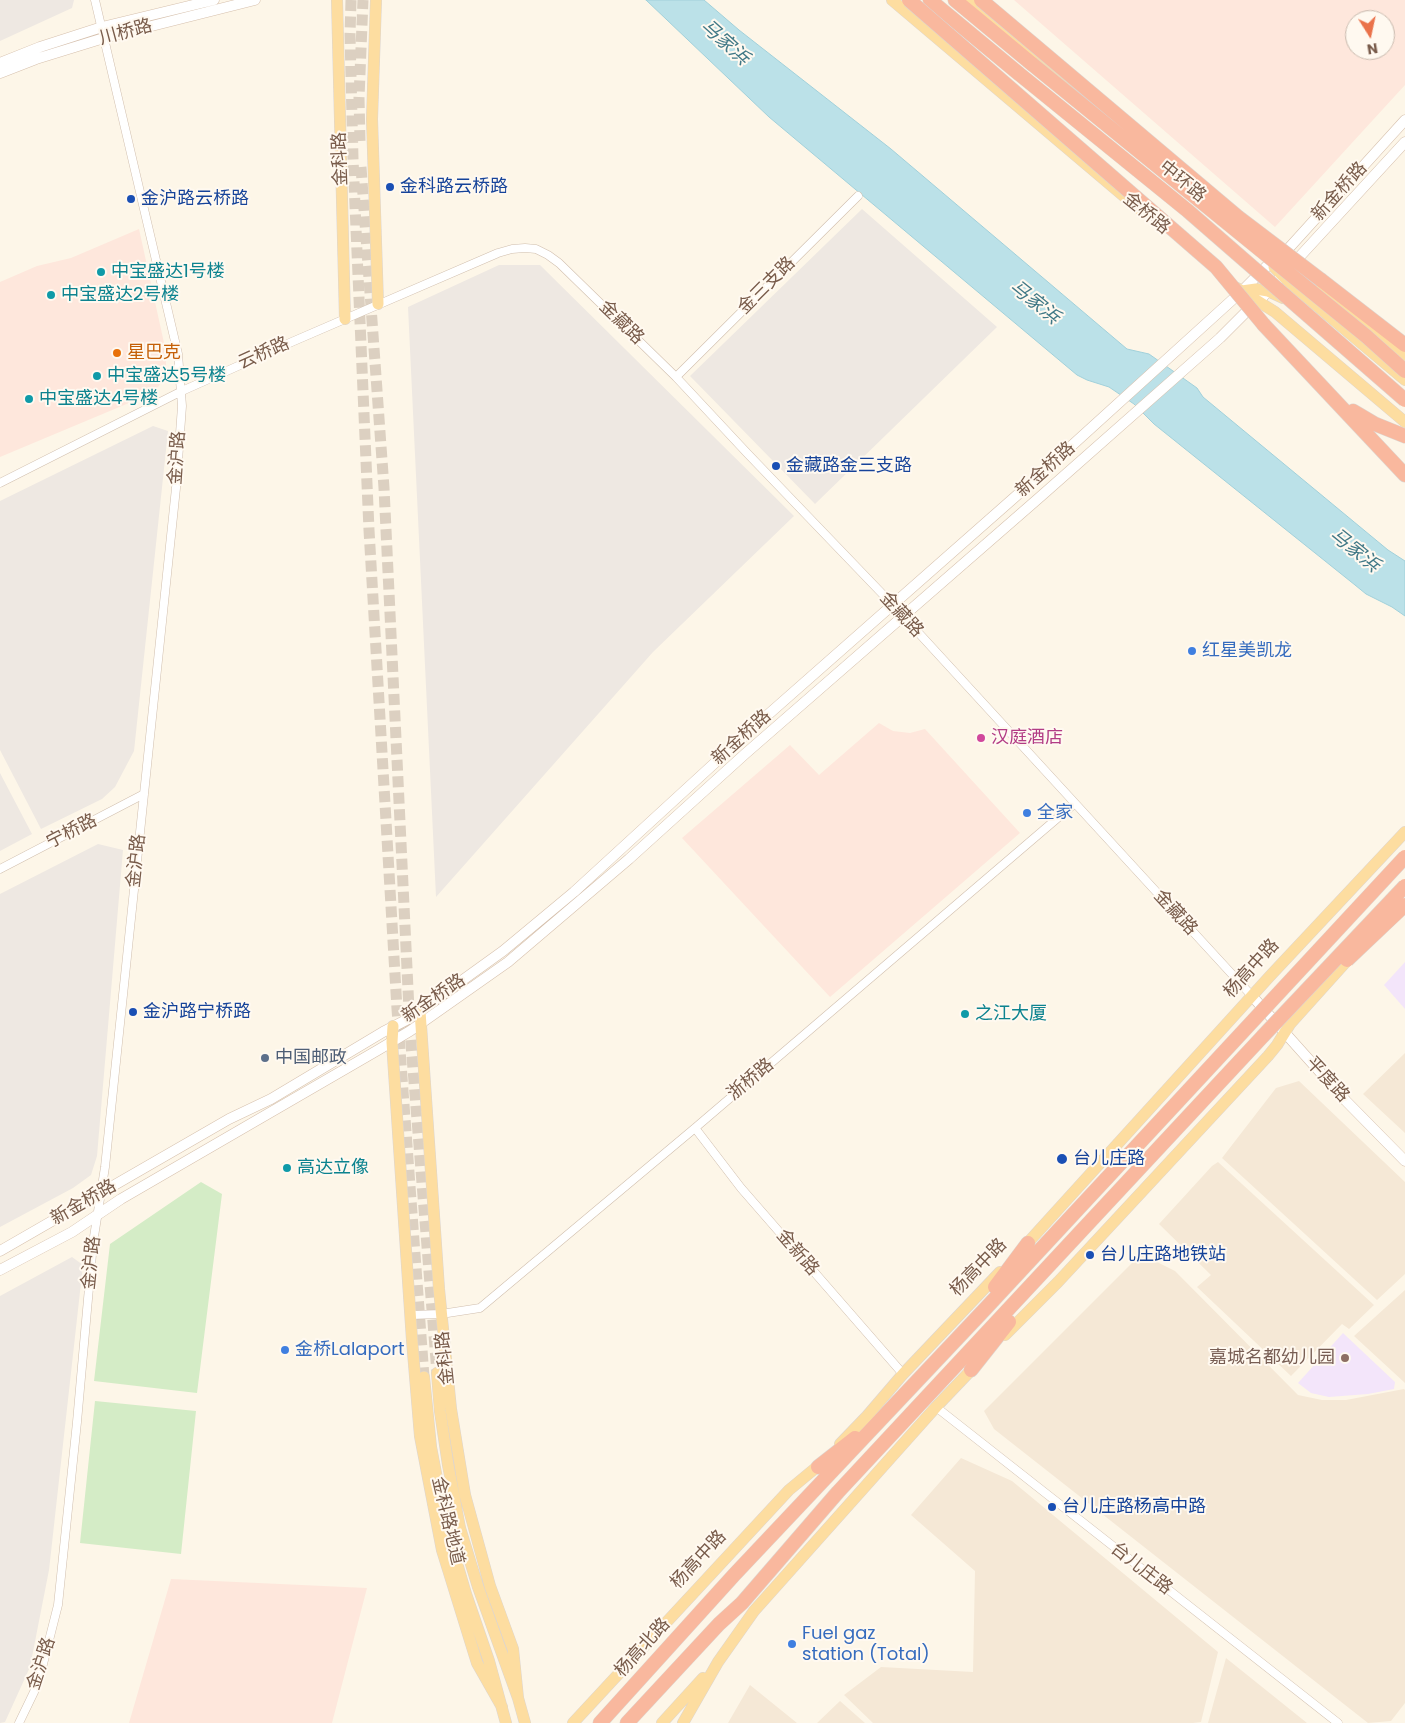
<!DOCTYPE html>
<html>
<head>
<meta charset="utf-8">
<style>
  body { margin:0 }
  #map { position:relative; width:1405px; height:1723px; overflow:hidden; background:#fdf6e8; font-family:Poppins,sans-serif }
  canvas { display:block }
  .north { position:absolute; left:1345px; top:10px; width:50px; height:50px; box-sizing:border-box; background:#fff9f0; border:1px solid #c9baae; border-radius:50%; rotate:170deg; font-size:14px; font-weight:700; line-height:20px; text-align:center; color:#795c4b }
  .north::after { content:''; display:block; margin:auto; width:18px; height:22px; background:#ea724a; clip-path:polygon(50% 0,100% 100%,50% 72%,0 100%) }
</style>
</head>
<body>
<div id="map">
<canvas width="1405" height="1723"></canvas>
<div class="north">N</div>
</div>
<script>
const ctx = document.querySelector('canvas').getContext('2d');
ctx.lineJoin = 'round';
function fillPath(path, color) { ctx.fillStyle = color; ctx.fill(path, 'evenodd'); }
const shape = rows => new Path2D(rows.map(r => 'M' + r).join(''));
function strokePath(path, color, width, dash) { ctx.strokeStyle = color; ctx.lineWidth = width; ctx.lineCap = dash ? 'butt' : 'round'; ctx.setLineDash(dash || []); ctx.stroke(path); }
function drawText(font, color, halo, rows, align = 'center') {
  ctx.font = font + ' Poppins,"Noto Sans SC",sans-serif'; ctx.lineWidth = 4; ctx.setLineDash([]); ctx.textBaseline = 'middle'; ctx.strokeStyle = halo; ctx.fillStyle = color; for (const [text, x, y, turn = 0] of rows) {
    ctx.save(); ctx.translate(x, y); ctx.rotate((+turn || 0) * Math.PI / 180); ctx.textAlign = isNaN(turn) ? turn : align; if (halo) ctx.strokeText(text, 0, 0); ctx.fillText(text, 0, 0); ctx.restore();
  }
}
const residential = shape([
  [1405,1053,1405,1133,1363,1094],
  [1299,1081,1405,1182,1405,1274,1377,1300,1222,1158,1276,1088],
  [1218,1162,1374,1305,1349,1329,1342,1324,1291,1376,1197,1287,1211,1275,1159,1224,1212,1166],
  [1141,1254,1175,1271,1298,1395,1322,1400,1346,1400,1404,1389,1405,1390,1405,1703,1391,1721,1368,1723,994,1429,984,1411],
  [1405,1290,1405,1383,1354,1336],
  [961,1458,1012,1481,1218,1652,1201,1722,1193,1723,873,1723,844,1695,881,1667,973,1672,975,1571,911,1515],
  [1226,1658,1307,1723,1208,1723],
  [750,1685,797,1723,728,1723],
  [840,1701,865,1723,817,1723]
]);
const commercial = shape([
  [1014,0,1405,0,1405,85,1275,227],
  [1355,20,1385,20,1385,50,1355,50],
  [139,229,166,352,166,369,159,386,148,395,0,457,0,282,37,266,71,258],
  [879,723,893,731,910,733,925,729,1020,833,830,997,682,838,790,745,819,775],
  [171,1579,367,1588,332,1723,129,1723]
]);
const industrial = shape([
  [0,0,74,0,72,8,0,41],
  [862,209,997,327,815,504,690,376],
  [499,265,540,265,794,516,653,652,436,897,408,307],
  [153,426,168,431,134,751,115,787,102,799,41,829,0,750,0,501],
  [0,773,32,834,0,851],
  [98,844,123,850,97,1156,91,1175,73,1188,0,1227,0,894],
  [72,1257,83,1265,49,1570,30,1667,5,1722,0,1723,0,1296]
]);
const education = shape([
  [1405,962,1405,1009,1384,985],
  [1343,1333,1395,1382,1394,1389,1368,1394,1329,1397,1311,1393,1298,1383]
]);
const green = shape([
  [201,1182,222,1194,197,1393,94,1381,110,1244],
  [95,1401,196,1411,181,1554,80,1543]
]);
const water = shape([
  [646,0,704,0,739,30,891,149,1127,349,1149,354,1197,388,1203,397,1388,550,1405,561,1405,616,1392,607,1366,594,1355,585,1154,424,1134,404,1109,387,1087,380,1077,375,769,117,646,0]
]);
const primaryTunnel = shape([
  [351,0,350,35,353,159,369,530,397,1009,424,1377],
  [360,141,359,98,363,0],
  [361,167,384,488,410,1031,437,1373]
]);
const street = shape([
  [676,377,858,196],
  [0,483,182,391,294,341,498,253,512,249,525,248,536,249,548,255,559,263,676,377,747,453,893,605,1252,996],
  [0,869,144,794],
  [695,1128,741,1188,903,1374],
  [411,1315,441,1314,480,1308,695,1128,1074,804],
  [936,1407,1338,1723],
  [19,1723,34,1692,43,1664,58,1605,77,1422,93,1243,105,1167,176,488,182,406,178,354,95,0]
]);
const secondary = shape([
  [0,63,40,47,102,27,214,0],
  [0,73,36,59,104,38,255,0],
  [1252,996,1346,1101,1405,1161],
  [0,1251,229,1119,271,1099,383,1032,410,1018,503,951,574,892,754,727,1024,489,1242,291,1270,263,1288,249,1405,120],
  [0,1270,72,1232,121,1199,378,1050,410,1031,508,962,629,859,745,754,1040,497,1220,338,1246,312,1258,302,1405,142]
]);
const primary = shape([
  [337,0,345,319],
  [376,0,372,119,378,304],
  [892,0,1139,209],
  [970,0,1100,111],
  [1274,267,1291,284,1405,380],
  [1303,274,1405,359],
  [1237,288,1275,312,1405,422],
  [1242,291,1256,289,1268,291,1283,298],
  [420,1011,439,1289,451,1409,465,1495,490,1586,513,1649,518,1698],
  [393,1026,392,1042,412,1340,420,1436,442,1550,477,1663,502,1707],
  [1023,1248,1270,976,1405,832],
  [1005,1335,1058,1282,1268,1056,1277,1045,1290,1024,1353,954],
  [437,1373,440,1411,448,1465,460,1528,478,1587,518,1698,525,1723],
  [424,1377,431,1447,446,1526,466,1594,489,1661,506,1723],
  [840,1444,867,1416,903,1374,1000,1272],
  [573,1723,789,1490,824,1461],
  [662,1723,703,1678],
  [683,1723,718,1662,754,1611,936,1407,977,1364]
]);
const highway = shape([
  [930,0,1018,73],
  [955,0,1032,64],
  [1321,280,1405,345],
  [1264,325,1405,475],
  [1353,411,1375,424,1405,436],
  [995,1287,1028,1243],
  [971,1370,1009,1322],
  [818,1467,855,1438],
  [600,1723,734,1575,986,1308,1106,1179],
  [627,1723,719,1624,742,1603,838,1492,1263,1036]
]);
const highwayBridge = shape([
  [909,0,1216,267,1264,325],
  [981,0,1238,217,1321,280],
  [1032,64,1366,336,1405,371],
  [1018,73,1188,211,1405,400],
  [1347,960,1405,905],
  [1263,1036,1405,886],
  [1106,1179,1405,857]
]);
const markers = [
  [390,187,5,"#1a4fb4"],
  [131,199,5,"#1a4fb4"],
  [101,272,5,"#0f9aa8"],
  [51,295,5,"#0f9aa8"],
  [117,353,5,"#e8710a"],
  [97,376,5,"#0f9aa8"],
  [29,399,5,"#0f9aa8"],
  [776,466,5,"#1a4fb4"],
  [1192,651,5,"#3f7fe0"],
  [981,738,5,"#d1479c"],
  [1027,813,5,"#3f7fe0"],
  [133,1012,5,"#1a4fb4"],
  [965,1014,5,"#0f9aa8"],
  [265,1058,5,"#5c6f8a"],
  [1062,1159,6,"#1a4fb4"],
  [287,1168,5,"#0f9aa8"],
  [1090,1255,5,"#1a4fb4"],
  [285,1350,5,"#3f7fe0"],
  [1345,1358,5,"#8d6e63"],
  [1052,1507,5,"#1a4fb4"],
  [792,1644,5,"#3f7fe0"]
];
const streetNames = [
  ["川桥路",126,33,-15],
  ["金科路",341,159,-92],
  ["中环路",1182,182,39],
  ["新金桥路",1340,192,-48],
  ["金桥路",1146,214,39],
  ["金三支路",767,286,-45],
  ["金藏路",621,323,44],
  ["云桥路",264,354,-24],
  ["金沪路",178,458,-86],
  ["新金桥路",1046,470,-42],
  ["金藏路",901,615,47],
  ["新金桥路",742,738,-42],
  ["宁桥路",72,832,-27],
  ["金沪路",137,861,-84],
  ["金藏路",1175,913,47],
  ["杨高中路",1252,969,-48],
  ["新金桥路",434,999,-34],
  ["浙桥路",751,1080,-40],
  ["平度路",1327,1080,47],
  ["新金桥路",84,1203,-30],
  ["金新路",797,1253,49],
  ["金沪路",92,1263,-84],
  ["杨高中路",979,1268,-46],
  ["金科路",446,1358,-96],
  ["金科路地道",447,1521,77],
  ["杨高中路",699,1560,-47],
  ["台儿庄路",1141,1569,38],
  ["杨高北路",643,1648,-48],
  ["金沪路",42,1664,-72]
];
const transitNames = [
  ["金科路云桥路",400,187],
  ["金沪路云桥路",141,199],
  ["金藏路金三支路",786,466],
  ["金沪路宁桥路",143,1012],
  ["台儿庄路",1073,1159],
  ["台儿庄路地铁站",1100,1255],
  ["台儿庄路杨高中路",1062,1507]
];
const cultureNames = [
  ["中宝盛达1号楼",111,272],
  ["中宝盛达2号楼",61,295],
  ["中宝盛达5号楼",107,376],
  ["中宝盛达4号楼",39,399],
  ["之江大厦",975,1014],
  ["高达立像",297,1168]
];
const foodNames = [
  ["星巴克",127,353]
];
const shopNames = [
  ["红星美凯龙",1202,651],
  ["全家",1037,813],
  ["金桥Lalaport",295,1350],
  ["Fuel gaz",802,1634],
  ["station (Total)",802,1655]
];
const hotelNames = [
  ["汉庭酒店",991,738]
];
const serviceNames = [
  ["中国邮政",275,1058]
];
const educationNames = [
  ["嘉城名都幼儿园",1335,1358]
];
const waterNames = [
  ["马家浜",724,43,42],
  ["马家浜",1034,303,39],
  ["马家浜",1354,551,39]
];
fillPath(residential, '#f5e8d6');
fillPath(commercial, '#fee7dc');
fillPath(industrial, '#eee8e2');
fillPath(education, '#f3e5fa');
fillPath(green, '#d4ecc6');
fillPath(water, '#bbe1e8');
strokePath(water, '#a1d0da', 1);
strokePath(primaryTunnel, '#dcd0c1', 11, [11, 5.5]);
strokePath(street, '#d0bead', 9);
strokePath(secondary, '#d6c0ad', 11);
strokePath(primary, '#dcd5d0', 12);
strokePath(highway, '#dcd5d0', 15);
strokePath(street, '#fff', 8);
strokePath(secondary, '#fff', 10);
strokePath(primary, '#fddda0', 11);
strokePath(highway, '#f9b89e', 14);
strokePath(highwayBridge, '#dcd5d0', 15, []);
strokePath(highwayBridge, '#f9b89e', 14);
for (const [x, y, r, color] of markers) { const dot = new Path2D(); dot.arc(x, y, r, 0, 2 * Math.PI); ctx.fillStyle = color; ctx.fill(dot); strokePath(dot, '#fff9f0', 2); }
drawText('18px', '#795c4b', '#fff9f0', streetNames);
drawText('18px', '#164399', '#fff9f0', transitNames, 'left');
drawText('18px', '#0d838f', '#fff9f0', cultureNames, 'left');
drawText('18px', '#c56008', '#fff9f0', foodNames, 'left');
drawText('18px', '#366cbe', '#fff9f0', shopNames, 'left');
drawText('18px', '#b23c85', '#fff9f0', hotelNames, 'left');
drawText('18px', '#4e5e75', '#fff9f0', serviceNames, 'left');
drawText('18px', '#785e54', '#fff9f0', educationNames, 'right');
drawText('italic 19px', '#407886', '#fff9f0', waterNames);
</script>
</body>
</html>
